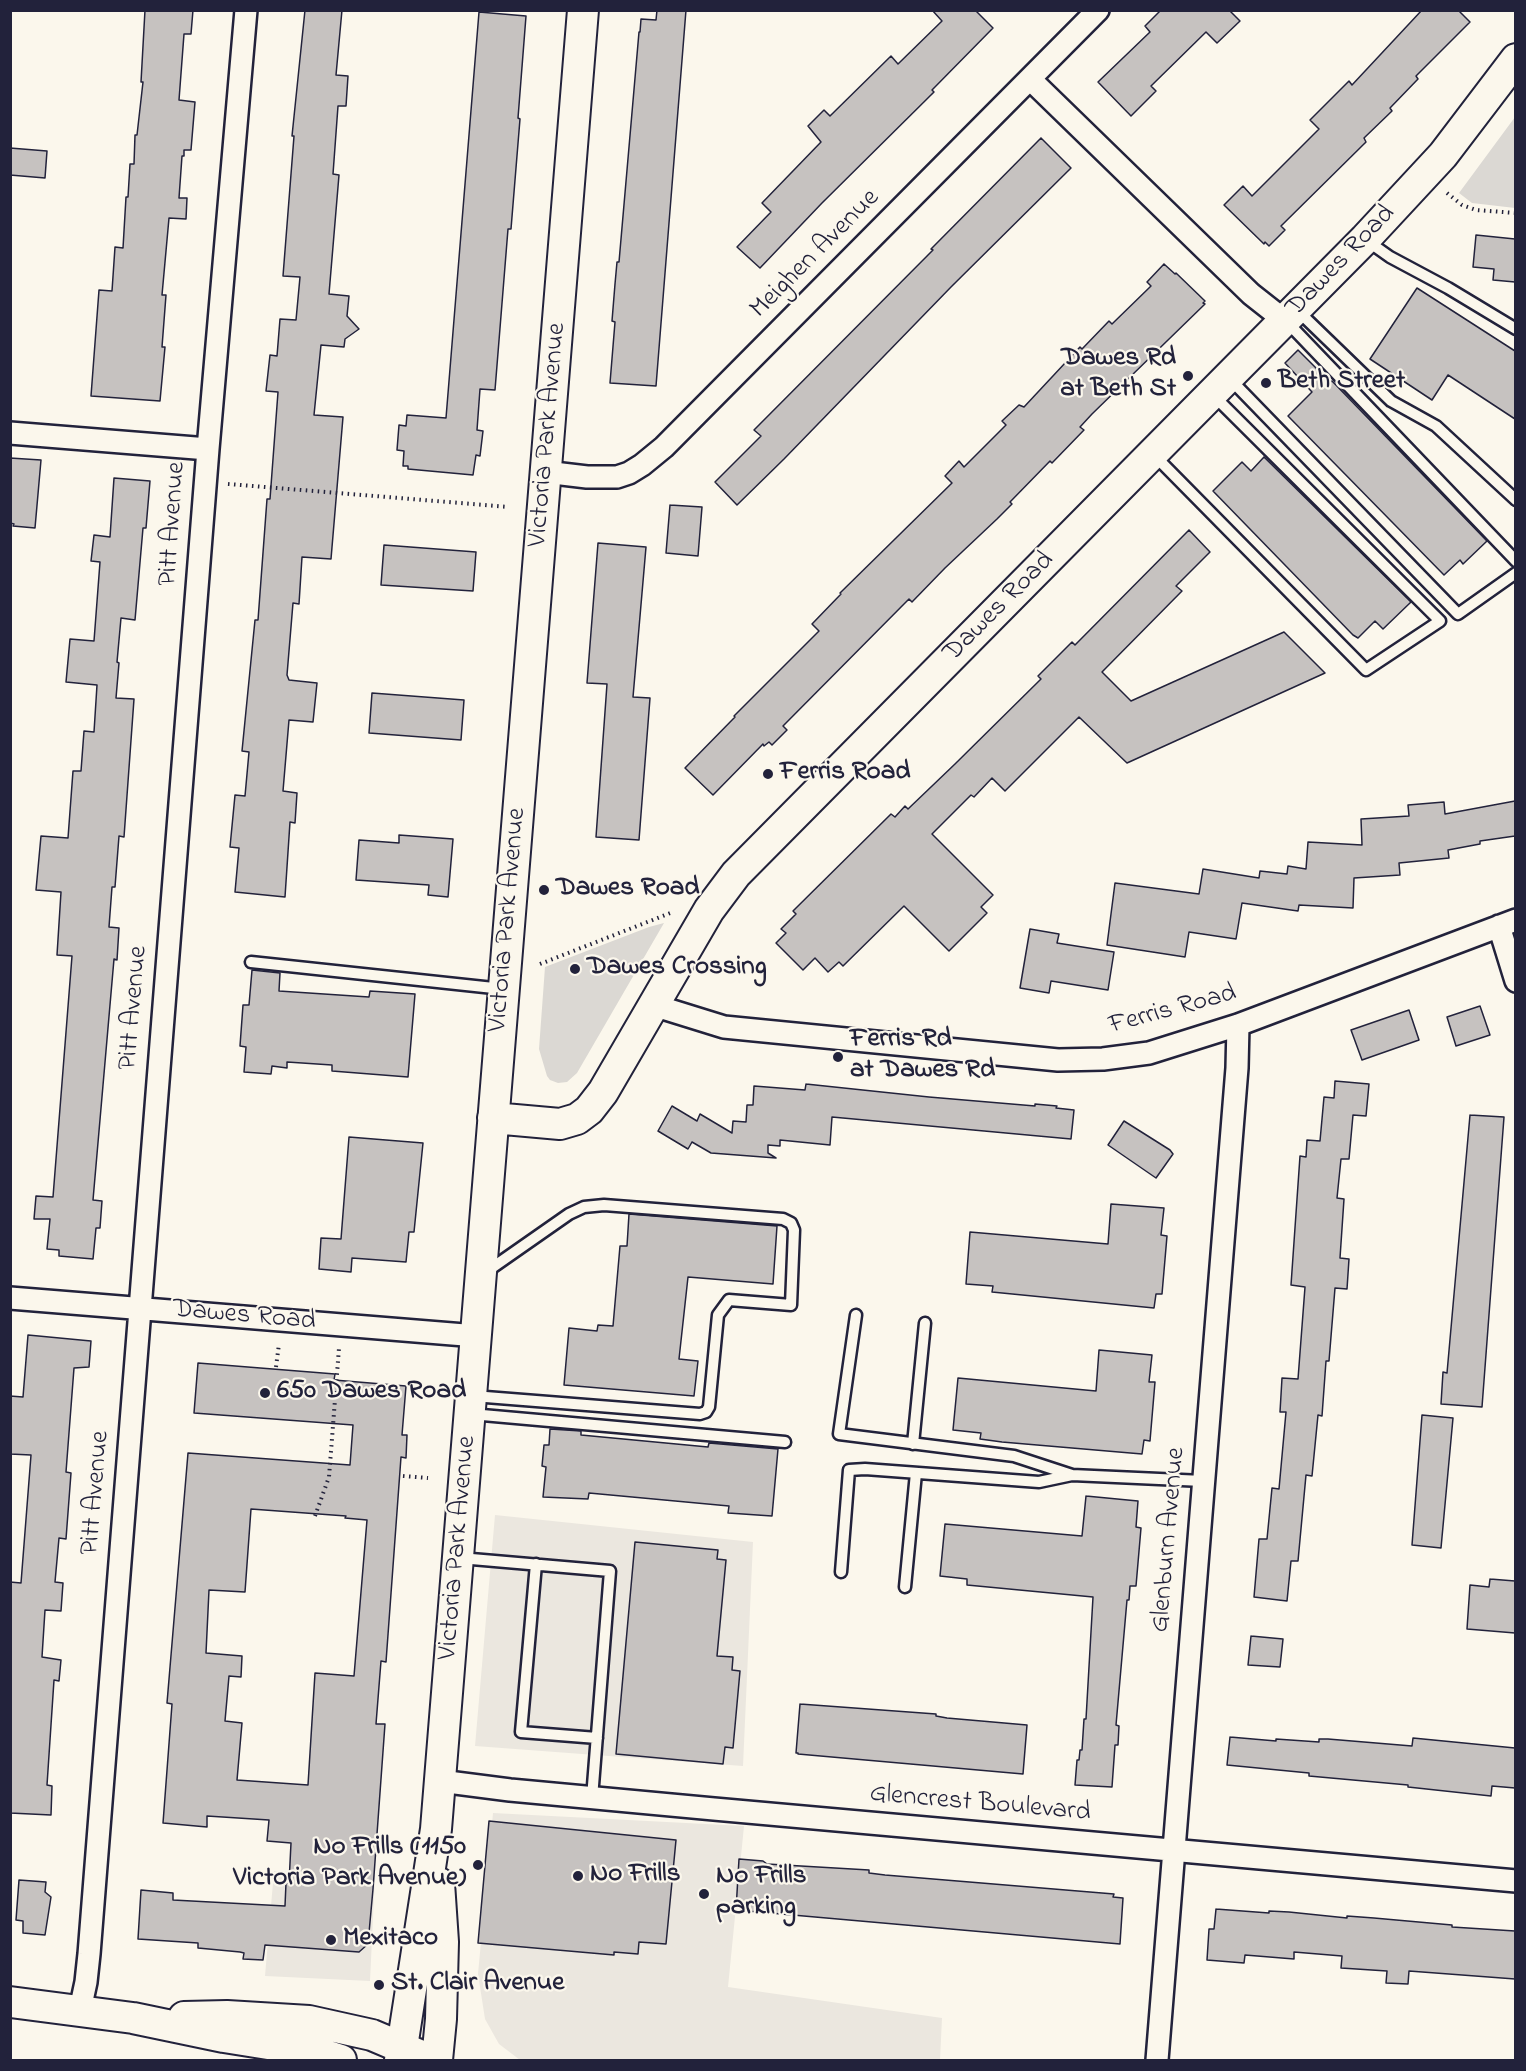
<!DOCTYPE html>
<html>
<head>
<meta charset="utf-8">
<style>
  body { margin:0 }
  #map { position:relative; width:1526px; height:2071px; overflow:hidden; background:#fbf7ec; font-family:"Indie Flower",sans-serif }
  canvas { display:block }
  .frame { position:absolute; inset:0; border:12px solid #22223b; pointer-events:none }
</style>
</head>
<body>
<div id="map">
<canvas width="1526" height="2071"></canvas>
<div class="frame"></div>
</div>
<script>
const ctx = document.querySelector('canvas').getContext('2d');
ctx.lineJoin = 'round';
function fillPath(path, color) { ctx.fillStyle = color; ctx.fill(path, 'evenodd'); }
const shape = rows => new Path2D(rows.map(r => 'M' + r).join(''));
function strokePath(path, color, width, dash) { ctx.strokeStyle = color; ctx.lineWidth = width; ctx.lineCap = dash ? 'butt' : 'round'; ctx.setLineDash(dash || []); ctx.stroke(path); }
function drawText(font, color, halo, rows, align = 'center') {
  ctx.font = font + ' "Indie Flower",sans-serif'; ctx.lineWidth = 4.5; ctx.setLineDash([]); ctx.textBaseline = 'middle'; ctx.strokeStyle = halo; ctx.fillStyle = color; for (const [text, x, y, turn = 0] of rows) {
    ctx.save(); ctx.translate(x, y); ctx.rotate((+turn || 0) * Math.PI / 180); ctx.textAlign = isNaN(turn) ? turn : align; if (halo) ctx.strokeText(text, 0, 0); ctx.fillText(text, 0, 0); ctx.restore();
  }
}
const built = shape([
  [495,1515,753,1542,743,1766,475,1746],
  [493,1813,744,1826,728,1987,942,2018,940,2060,520,2060,499,2044,485,2019,478,1974],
  [274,1871,375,1875,370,1981,265,1976]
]);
const green = shape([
  [1515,117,1515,208,1472,203,1459,193],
  [664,923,577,1073,567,1082,558,1083,550,1080,547,1076,539,1049,545,967,649,927]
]);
const building = shape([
  [145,10,193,10,191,34,184,34,179,100,195,102,191,150,184,150,184,156,182,156,179,198,187,198,186,219,169,218,162,295,166,295,162,347,165,347,160,401,91,396,99,290,112,291,115,247,123,248,126,197,128,197,130,164,134,164,135,135,137,135,143,82,141,82,145,10],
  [305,10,342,10,336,75,348,76,346,106,338,106,333,174,339,175,329,294,349,296,347,316,359,329,345,339,344,347,321,345,314,415,343,417,331,559,302,557,299,604,293,603,287,675,289,680,317,683,313,722,289,720,283,791,297,793,295,823,290,822,285,897,235,892,239,848,230,847,235,795,245,796,249,752,242,751,255,620,258,620,267,499,270,499,278,392,266,391,270,355,277,356,280,319,296,320,300,277,283,276,294,136,292,136,305,10],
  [657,10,686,10,656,386,610,383,615,322,612,321,615,284,617,262,619,262,639,32,640,32,641,19,656,20,657,10],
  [932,10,975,10,993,28,932,90,934,92,822,203,760,268,737,247,771,212,762,203,821,142,808,126,824,110,830,116,891,56,898,64,942,21,932,10],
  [1161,10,1229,10,1240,21,1217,43,1206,32,1151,86,1156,91,1131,116,1098,82,1150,32,1145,26,1161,10],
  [1422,10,1458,10,1470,22,1416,76,1418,79,1390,108,1392,111,1364,138,1366,142,1281,226,1285,230,1269,246,1265,242,1264,244,1224,205,1243,186,1252,196,1319,129,1310,120,1349,81,1352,85,1422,10],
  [479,12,526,16,518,118,520,119,511,229,508,229,495,390,480,389,477,430,483,431,480,456,476,455,473,475,408,469,408,466,403,466,404,451,397,450,399,425,406,426,407,415,446,418,479,12],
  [1041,138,1071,168,951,287,784,459,737,505,715,482,761,436,754,430,933,250,931,249,1041,138],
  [10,148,47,151,45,178,10,175,10,148],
  [1476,235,1515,239,1515,282,1493,280,1494,269,1473,267,1476,235],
  [1164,264,1175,274,1176,273,1205,301,1203,303,1205,304,1092,414,1080,427,1084,430,1052,463,1050,461,1010,502,1012,504,997,519,945,568,912,602,909,599,904,604,783,726,787,730,772,745,769,742,764,746,763,744,713,795,685,768,735,717,734,716,819,631,812,624,841,594,840,593,952,483,945,476,959,461,964,467,1006,425,1002,421,1019,405,1024,407,1080,347,1082,349,1109,321,1112,324,1151,286,1147,282,1164,264],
  [1417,288,1515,351,1515,419,1448,375,1432,400,1370,359,1417,288],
  [1298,350,1330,382,1332,381,1487,541,1463,564,1460,560,1444,575,1288,416,1312,392,1285,363,1298,350],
  [1264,457,1411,602,1383,629,1375,621,1358,638,1353,635,1213,491,1242,462,1251,471,1264,457],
  [10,458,41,460,35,528,13,526,14,524,10,523,10,458],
  [114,478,150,481,146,528,143,528,135,620,121,618,117,662,119,663,116,698,134,699,124,837,119,836,115,887,112,887,109,927,119,928,117,960,114,959,93,1200,102,1201,100,1228,96,1228,93,1259,59,1256,59,1250,47,1249,50,1219,34,1219,36,1196,53,1197,72,956,57,955,61,892,36,890,41,836,68,838,73,771,81,771,84,731,94,732,97,685,66,682,70,639,94,641,100,562,91,561,94,535,110,537,114,478],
  [670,505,702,507,698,556,666,553,670,505],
  [1189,530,1210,552,1176,586,1182,591,1102,672,1131,701,1284,632,1325,673,1127,763,1079,717,1005,791,992,778,974,797,971,795,932,834,993,895,981,907,987,913,949,951,904,906,843,966,839,962,828,972,815,958,803,970,776,943,786,933,781,929,796,914,793,911,891,814,895,817,905,806,908,809,955,764,1041,679,1038,676,1072,642,1075,645,1189,530],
  [598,543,646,547,633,697,650,698,639,840,596,837,607,684,587,683,598,543],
  [384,545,476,552,473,591,381,585,384,545],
  [372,693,464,700,461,740,369,733,372,693],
  [1515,801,1515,836,1480,841,1480,844,1448,850,1449,858,1399,863,1400,875,1354,878,1353,908,1299,905,1298,911,1242,903,1236,939,1189,932,1185,957,1107,945,1115,883,1199,894,1203,869,1259,878,1260,871,1287,874,1288,866,1306,869,1308,842,1362,845,1361,819,1409,816,1408,805,1444,802,1445,814,1515,801],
  [399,835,453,839,448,897,428,895,429,885,356,880,359,840,399,843,399,835],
  [1030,929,1059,934,1057,943,1114,952,1108,990,1051,981,1049,993,1020,988,1030,929],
  [252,970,280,973,279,991,369,997,370,991,415,994,408,1077,332,1071,332,1065,287,1062,287,1068,272,1066,271,1074,244,1072,246,1047,240,1046,243,1005,249,1005,252,970],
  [1480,1006,1490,1035,1456,1046,1447,1017,1480,1006],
  [1409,1010,1419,1040,1362,1060,1351,1030,1409,1010],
  [1335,1081,1369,1084,1366,1116,1353,1115,1349,1159,1341,1159,1337,1198,1344,1199,1340,1258,1349,1259,1347,1289,1335,1288,1329,1361,1326,1361,1322,1416,1318,1415,1312,1476,1306,1475,1298,1561,1291,1561,1287,1601,1254,1597,1259,1539,1267,1539,1272,1488,1279,1489,1286,1412,1280,1412,1282,1378,1298,1379,1305,1287,1291,1285,1300,1156,1306,1157,1307,1140,1320,1141,1324,1097,1334,1098,1335,1081],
  [806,1084,929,1097,1035,1106,1035,1104,1057,1106,1056,1108,1074,1110,1071,1139,832,1117,830,1145,780,1140,780,1146,768,1145,768,1153,776,1158,711,1153,692,1142,688,1149,658,1131,672,1106,697,1121,700,1114,732,1133,733,1121,746,1122,747,1105,753,1105,754,1086,805,1090,806,1084],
  [1470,1115,1504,1117,1482,1407,1441,1404,1443,1372,1447,1373,1470,1115],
  [1124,1121,1170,1150,1173,1154,1156,1178,1108,1145,1124,1121],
  [349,1137,423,1143,414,1232,409,1232,406,1262,352,1258,351,1272,319,1269,321,1238,341,1239,349,1137],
  [1111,1204,1164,1208,1161,1235,1167,1236,1162,1294,1156,1294,1154,1308,992,1292,993,1286,966,1284,970,1232,1108,1244,1111,1204],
  [629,1214,777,1226,773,1284,688,1277,679,1359,698,1361,694,1396,564,1385,569,1328,597,1331,598,1325,613,1326,620,1246,627,1246,629,1214],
  [28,1335,91,1341,89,1367,74,1368,66,1472,71,1473,66,1539,59,1538,55,1582,63,1583,61,1611,45,1610,42,1657,61,1660,59,1681,54,1680,47,1785,52,1786,51,1815,10,1813,10,1582,21,1583,31,1455,10,1454,10,1396,23,1397,28,1335],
  [1099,1350,1152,1355,1149,1382,1155,1382,1150,1441,1144,1440,1142,1454,1002,1442,980,1439,981,1433,953,1430,958,1378,1096,1391,1099,1350],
  [198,1363,335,1374,334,1380,406,1386,402,1435,407,1435,406,1458,401,1457,386,1662,381,1661,376,1724,385,1724,373,1889,368,1944,359,1952,265,1945,263,1960,243,1959,244,1953,240,1952,198,1948,198,1943,138,1939,141,1890,173,1893,173,1900,285,1906,286,1883,289,1883,291,1843,267,1841,269,1820,207,1816,207,1827,163,1823,172,1704,167,1703,188,1453,350,1465,353,1425,194,1413,198,1363],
  [251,1509,346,1516,345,1518,367,1520,354,1676,315,1673,308,1785,237,1780,242,1723,225,1721,229,1676,241,1677,242,1656,206,1653,209,1590,245,1592,251,1509],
  [1422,1415,1453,1418,1441,1548,1412,1545,1422,1415],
  [550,1429,581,1431,581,1435,708,1447,709,1443,778,1449,772,1516,728,1513,729,1506,589,1493,588,1499,543,1497,546,1467,542,1466,544,1445,549,1445,550,1429],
  [1086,1496,1138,1501,1136,1527,1141,1528,1136,1586,1130,1586,1129,1600,1127,1600,1116,1725,1119,1726,1118,1745,1115,1745,1112,1787,1075,1785,1077,1760,1079,1760,1080,1750,1082,1750,1084,1719,1086,1719,1093,1597,967,1585,967,1579,940,1576,945,1524,1082,1536,1086,1496],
  [635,1542,718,1550,717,1559,726,1560,717,1656,733,1657,732,1670,740,1671,733,1748,725,1747,723,1764,616,1754,635,1542],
  [1490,1579,1515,1581,1515,1633,1467,1629,1470,1585,1489,1587,1490,1579],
  [1251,1636,1283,1639,1280,1667,1248,1665,1251,1636],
  [800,1704,936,1714,936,1716,947,1718,1027,1725,1023,1774,798,1754,798,1753,796,1753,800,1704],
  [1230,1737,1276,1741,1276,1739,1319,1742,1319,1739,1328,1739,1412,1746,1413,1738,1515,1748,1515,1788,1492,1786,1491,1796,1408,1787,1408,1785,1309,1776,1309,1773,1227,1765,1230,1737],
  [489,1821,676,1840,666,1944,639,1942,638,1954,614,1952,614,1955,478,1943,489,1821],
  [739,1859,763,1861,767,1864,869,1870,869,1873,885,1875,1114,1894,1113,1897,1123,1898,1120,1944,736,1910,739,1859],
  [19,1880,46,1882,45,1892,51,1897,45,1935,23,1933,23,1921,16,1920,19,1880],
  [1216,1909,1269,1913,1269,1911,1289,1912,1347,1918,1347,1916,1374,1918,1452,1925,1452,1927,1515,1931,1515,1979,1409,1971,1408,1984,1386,1983,1387,1971,1341,1968,1342,1956,1294,1952,1294,1959,1245,1955,1244,1963,1207,1960,1209,1929,1214,1929,1216,1909]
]);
const path = shape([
  [1447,193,1462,205,1476,210,1516,213],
  [228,484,509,507],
  [540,964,673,912],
  [276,1367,279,1344],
  [403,1476,428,1478],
  [315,1516,329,1477,339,1348]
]);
const lane = shape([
  [1366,240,1390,257,1448,288,1516,329],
  [1297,310,1391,401,1436,426,1516,500],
  [1287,322,1516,561],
  [1229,378,1458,614,1516,573],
  [1153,454,1366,670,1440,621,1212,394],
  [251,962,503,989],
  [856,1315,839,1434,1014,1456,1072,1475],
  [473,1396,700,1414,706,1412,709,1407,718,1315,729,1300,791,1305,794,1230,791,1223,783,1219,604,1205,584,1207,569,1214,486,1272],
  [471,1414,785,1442],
  [913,1444,925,1323],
  [460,1558,610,1571,592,1798],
  [536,1564,521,1732,597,1738],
  [841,1572,849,1470,865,1469,1039,1482,1072,1475,1203,1481],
  [905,1587,916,1473]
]);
const street = shape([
  [1030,79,1251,294,1284,320],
  [10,433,208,449],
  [545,472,587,477,617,477,629,473,642,465,664,447,1098,10],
  [1499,926,1516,981],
  [653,1005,724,1027,1058,1060,1103,1059,1149,1053,1238,1025,1516,920],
  [10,1298,477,1336],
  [440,1781,510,1790,714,1809,1516,1881],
  [80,2010,86,1982,89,1954,208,449,246,10],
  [1157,2060,1237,1068,1238,1025]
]);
const secondary = shape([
  [493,1118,560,1124,577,1119,589,1110,603,1092,709,910,736,874,1365,239,1443,155,1516,59],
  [10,2002,133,2018,224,2037,312,2051,341,2060],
  [184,2017,227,2016,309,2021,372,2035,431,2060],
  [400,2060,436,1829,583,10],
  [437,2060,441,2019,443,1942,439,1883]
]);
const markers = [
  [1188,376,6,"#22223b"],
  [1266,383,6,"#22223b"],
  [768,774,6,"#22223b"],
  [544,890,6,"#22223b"],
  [575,969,6,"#22223b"],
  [838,1057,6,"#22223b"],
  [265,1393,6,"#22223b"],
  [478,1865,6,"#22223b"],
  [578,1876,6,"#22223b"],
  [704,1894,6,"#22223b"],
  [331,1940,6,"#22223b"],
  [379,1985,6,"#22223b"]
];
const streetNames = [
  ["Meighen Avenue",816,255,-45],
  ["Dawes Road",1342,262,-46],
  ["Victoria Park Avenue",549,435,-85],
  ["Pitt Avenue",174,524,-86],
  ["Dawes Road",1000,608,-45],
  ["Victoria Park Avenue",509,920,-85],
  ["Pitt Avenue",135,1008,-85],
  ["Ferris Road",1173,1011,-15],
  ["Dawes Road",244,1317,5],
  ["Pitt Avenue",97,1493,-85],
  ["Glenburn Avenue",1170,1540,-85],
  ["Victoria Park Avenue",459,1548,-85],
  ["Glencrest Boulevard",980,1805,5]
];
const poiNames = [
  ["Dawes Rd",1176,360,"right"],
  ["at Beth St",1176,391,"right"],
  ["Beth Street",1278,383],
  ["Ferris Road",780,774],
  ["Dawes Road",556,890],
  ["Dawes Crossing",587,969],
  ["Ferris Rd",850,1041],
  ["at Dawes Rd",850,1072],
  ["650 Dawes Road",277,1393],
  ["No Frills (1150",466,1849,"right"],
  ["Victoria Park Avenue)",466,1880,"right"],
  ["No Frills",590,1876],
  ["No Frills",716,1878],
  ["parking",716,1909],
  ["Mexitaco",343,1940],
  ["St. Clair Avenue",391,1985]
];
fillPath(built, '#ebe7df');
fillPath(green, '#dbd8d3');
fillPath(building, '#c6c2c0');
strokePath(building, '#22223b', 1.5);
strokePath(lane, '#22223b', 15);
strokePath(street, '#22223b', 26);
strokePath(secondary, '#22223b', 34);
strokePath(path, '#22223b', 4, [1.5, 4.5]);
strokePath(lane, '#fbf7ec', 10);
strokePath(street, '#fbf7ec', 21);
strokePath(secondary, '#fbf7ec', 30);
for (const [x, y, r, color] of markers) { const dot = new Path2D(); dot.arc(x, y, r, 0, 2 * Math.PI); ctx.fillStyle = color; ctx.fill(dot); strokePath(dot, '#fbf7ec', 2); }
drawText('27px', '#22223b', '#fbf7ec', streetNames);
drawText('bold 27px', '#22223b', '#fbf7ec', poiNames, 'left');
</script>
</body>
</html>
